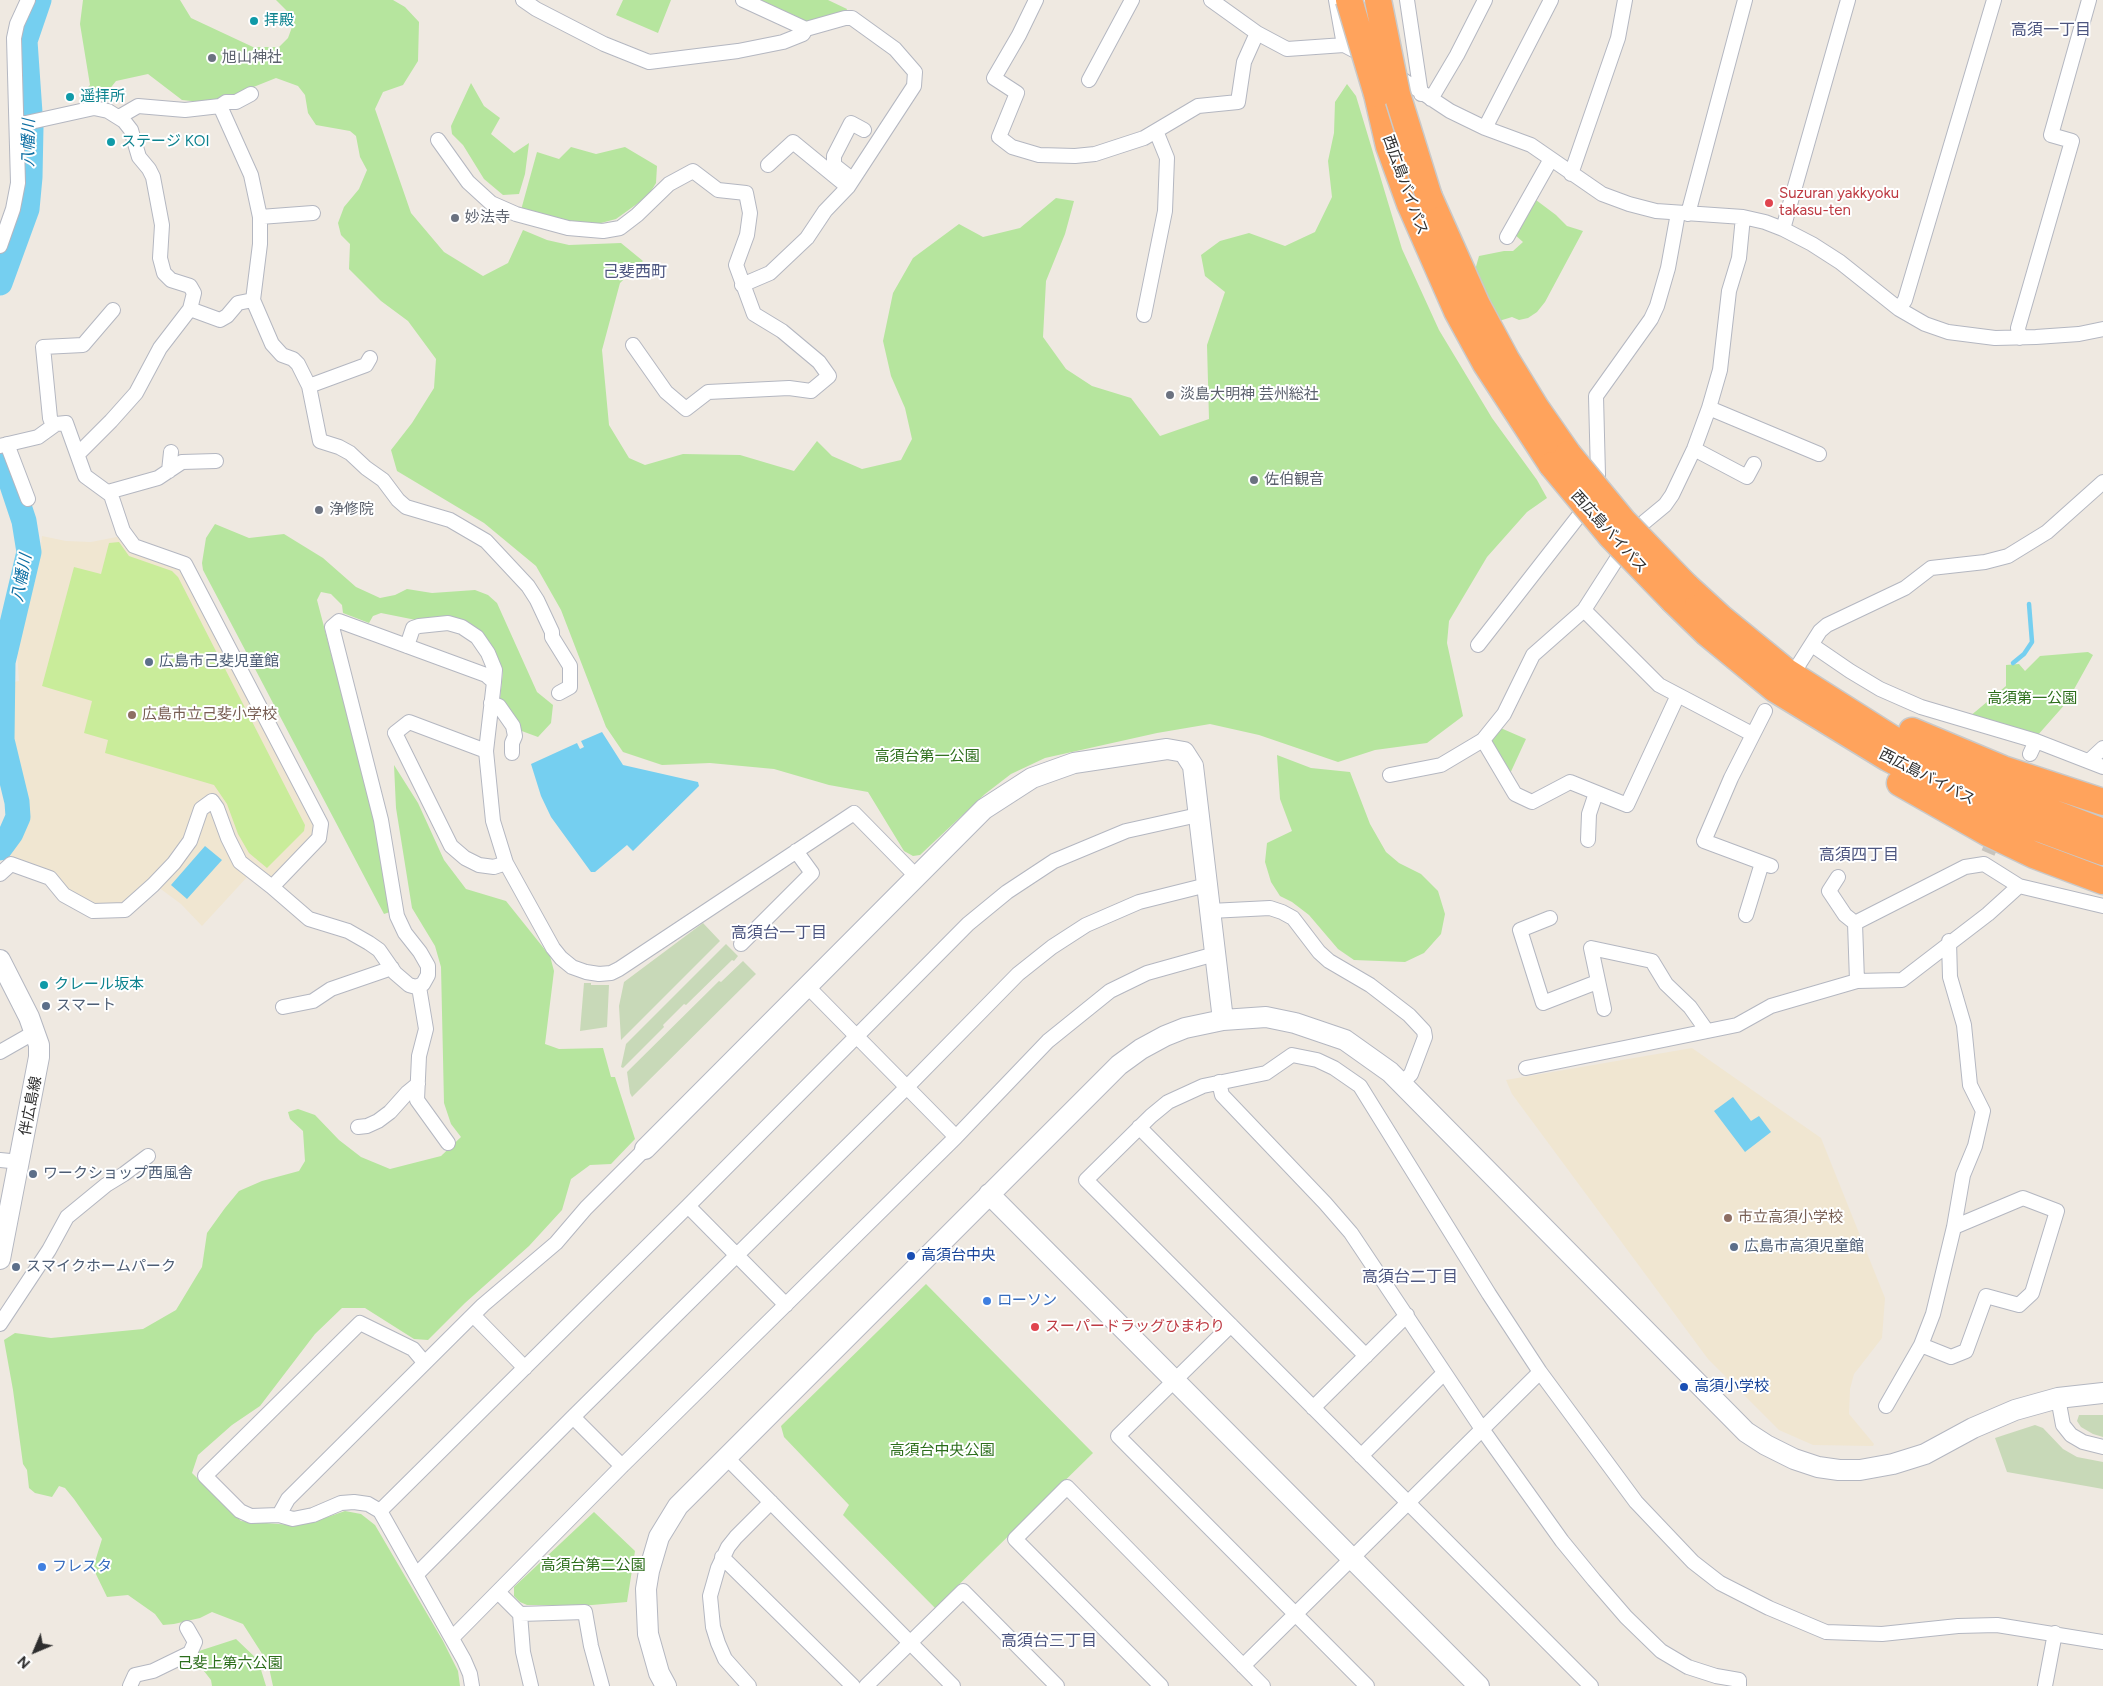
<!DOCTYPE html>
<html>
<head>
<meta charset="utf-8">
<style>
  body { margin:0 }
  #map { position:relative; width:2103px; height:1686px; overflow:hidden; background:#efe9e1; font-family:Figtree,sans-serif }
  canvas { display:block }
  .north { position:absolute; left:10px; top:1626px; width:50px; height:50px; -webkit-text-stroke:4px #fff; paint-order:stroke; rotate:225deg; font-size:14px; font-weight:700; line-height:20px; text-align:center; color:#2e2e2e }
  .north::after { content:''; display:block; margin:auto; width:18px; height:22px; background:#2e2e2e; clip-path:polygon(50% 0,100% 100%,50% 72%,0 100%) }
</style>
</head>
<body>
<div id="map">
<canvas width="2103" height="1686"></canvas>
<div class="north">N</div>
</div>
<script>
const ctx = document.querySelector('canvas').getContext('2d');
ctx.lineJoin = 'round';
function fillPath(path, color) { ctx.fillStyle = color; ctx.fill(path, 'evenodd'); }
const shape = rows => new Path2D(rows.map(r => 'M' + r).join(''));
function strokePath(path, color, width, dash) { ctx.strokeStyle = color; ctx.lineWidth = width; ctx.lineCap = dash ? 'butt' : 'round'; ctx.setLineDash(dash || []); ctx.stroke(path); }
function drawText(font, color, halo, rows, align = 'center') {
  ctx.font = font + ' Figtree,"Noto Sans JP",sans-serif'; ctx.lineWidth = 4; ctx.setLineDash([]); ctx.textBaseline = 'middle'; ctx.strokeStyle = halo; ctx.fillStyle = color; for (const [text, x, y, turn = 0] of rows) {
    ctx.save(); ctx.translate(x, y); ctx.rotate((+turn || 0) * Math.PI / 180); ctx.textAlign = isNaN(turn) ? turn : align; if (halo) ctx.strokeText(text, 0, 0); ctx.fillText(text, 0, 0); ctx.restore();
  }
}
const education = shape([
  [42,536,66,541,91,542,122,536,174,567,182,573,313,824,312,835,271,878,264,877,243,858,221,804,212,793,197,807,188,840,124,907,93,908,17,864,5,855,23,821,25,806,13,769,8,748,9,683,19,681,17,652,38,568],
  [212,810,248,876,202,926,181,904,158,887,204,811],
  [1692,1048,1821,1138,1885,1298,1882,1338,1854,1374,1850,1389,1849,1414,1874,1444,1873,1446,1813,1445,1779,1430,1708,1359,1512,1094,1506,1080]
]);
const green = shape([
  [83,0,180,0,191,18,253,47,279,47,288,38,295,19,276,0,393,0,405,7,419,22,418,61,403,85,383,92,375,109,411,213,444,252,483,276,508,263,523,230,547,240,569,245,621,243,643,261,620,283,602,350,609,425,629,458,645,465,683,454,740,455,794,471,817,441,832,456,862,469,901,460,912,439,905,408,891,376,883,341,893,293,913,258,959,224,983,237,1020,228,1056,198,1074,201,1065,234,1046,281,1043,337,1066,369,1092,386,1131,398,1160,436,1209,419,1207,345,1225,292,1205,276,1201,255,1220,241,1249,233,1285,246,1315,232,1332,197,1328,161,1334,133,1335,102,1347,84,1356,96,1402,249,1439,330,1492,418,1537,480,1547,498,1527,512,1487,557,1449,621,1447,643,1463,716,1427,743,1375,750,1338,762,1259,735,1210,724,1157,733,1045,758,1011,774,985,794,920,855,913,856,904,851,868,792,829,785,774,769,710,763,662,765,623,752,606,727,561,610,536,566,484,523,397,471,391,450,412,423,434,388,436,359,408,321,381,301,349,269,350,244,341,235,338,223,344,207,359,189,367,170,360,157,356,136,350,131,316,125,308,113,305,95,298,86,276,78,231,96,201,102,182,100,148,74,116,81,101,100,93,105,83,105,80,95,90,85,80,24],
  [623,0,671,0,658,33,616,15],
  [754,0,828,0,847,9,846,12,807,23],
  [471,83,484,106,500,118,491,134,514,153,529,143,525,174,519,194,503,195,484,179,463,145,452,134,451,126],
  [571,147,596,154,625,147,657,166,656,183,648,196,616,219,601,223,578,226,521,210,537,152,559,159],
  [1536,200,1556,215,1567,226,1583,231,1545,302,1537,312,1528,318,1519,320,1512,317,1499,321,1475,270,1479,256,1504,251,1513,251,1523,242,1514,234],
  [215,524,249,538,284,534,323,558,356,587,380,598,395,595,407,589,432,593,475,590,488,595,497,603,537,692,553,705,551,723,538,737,519,730,513,718,500,698,503,672,493,651,477,628,452,617,416,620,381,613,373,616,369,623,343,613,342,605,331,594,321,592,317,600,375,821,390,912,384,914,203,570,202,563,206,538],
  [2088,652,2093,655,2067,702,2037,736,1969,717,2006,686,2006,665,2019,664,2025,671,2040,656],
  [1496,726,1526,739,1508,778,1485,740],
  [1277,755,1311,768,1350,772,1370,824,1386,852,1399,863,1421,874,1438,891,1445,914,1441,934,1424,953,1405,962,1354,960,1338,949,1309,915,1292,902,1280,896,1271,882,1265,862,1267,843,1292,831,1280,799],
  [394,765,418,803,444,860,466,889,506,901,550,956,554,971,545,1044,559,1049,603,1048,611,1077,615,1077,635,1139,611,1164,590,1165,571,1179,562,1210,529,1246,465,1303,428,1340,414,1339,365,1308,342,1308,315,1334,260,1406,232,1425,198,1455,192,1473,241,1521,291,1525,319,1520,345,1511,361,1514,375,1525,443,1641,458,1671,460,1686,273,1686,268,1663,243,1624,212,1612,200,1618,174,1624,163,1625,155,1614,128,1595,107,1597,93,1568,102,1539,74,1499,65,1488,59,1486,52,1497,35,1493,29,1488,27,1470,23,1464,13,1390,4,1340,15,1333,51,1338,143,1329,176,1310,202,1267,207,1233,225,1208,239,1191,262,1181,299,1171,305,1161,303,1131,290,1119,288,1112,298,1109,315,1115,339,1140,361,1157,390,1169,441,1156,461,1137,451,1124,444,1103,441,967,435,946,412,908,396,808],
  [926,1284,1093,1453,935,1608,843,1515,849,1505,784,1437,781,1426],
  [594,1512,635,1551,627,1602,592,1605,527,1605,520,1602,514,1596,514,1587],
  [236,1639,258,1660,266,1686,212,1686,211,1680,193,1657,199,1651]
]);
const cemetery = shape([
  [703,923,720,941,621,1040,619,1006,624,982],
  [726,944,738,956,734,961,732,960,686,1005,684,1004,663,1025,664,1027,623,1068,621,1067,626,1044],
  [743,961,756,974,632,1097,630,1093,627,1072,719,981,721,982],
  [584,983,591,983,591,985,609,985,607,1027,580,1031],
  [2079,1415,2103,1415,2103,1437,2093,1434,2081,1427,2077,1421],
  [2035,1425,2043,1428,2063,1449,2077,1457,2103,1462,2103,1489,2007,1472,1995,1438]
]);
const pitch = shape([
  [119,542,129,556,172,571,178,577,305,825,304,831,267,868,249,853,238,834,227,804,214,785,105,753,108,740,84,733,92,701,42,686,74,567,101,574,109,543]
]);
const water = shape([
  [602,732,623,765,698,782,699,786,633,851,627,845,595,872,591,872,551,817,541,796,531,764,577,743,580,749,584,747,581,741],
  [205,846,222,860,187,899,171,885],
  [1733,1097,1751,1121,1759,1116,1771,1132,1745,1152,1714,1111]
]);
const stream = shape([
  [2013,663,2024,654,2032,642,2029,604]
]);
const river = shape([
  [0,283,27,209,30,177,31,127,25,41,39,0],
  [0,454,11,482,24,521,29,552,3,662,2,740,17,802,18,817,11,833,0,848]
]);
const streetTunnel = shape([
  [1988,853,1997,833]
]);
const street = shape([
  [523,0,536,9,604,44,649,62,738,51,783,42,803,34,806,29],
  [1036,0,1019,35,994,78,1017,93,999,137,1012,147,1039,155,1075,156,1095,154,1144,138,1198,106,1238,102,1244,62,1257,33],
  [1211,0,1257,33,1287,49,1344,45,1365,56],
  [1336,0,1344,45],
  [1407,0,1421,94],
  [1394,74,1450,111,1485,128,1531,145,1602,194,1629,204,1656,211,1743,217,1765,222,1783,229,1812,244,1840,262,1899,309,1925,324,1948,332,1995,338,2036,337,2079,334,2103,329],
  [1089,80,1132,0],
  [1431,99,1457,55,1485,0],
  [220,106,251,175,260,217,260,244,253,300,272,344,282,355,293,359,298,364,309,386,320,441,339,447,350,453,366,468,383,480,398,500,406,507,450,520,486,541,528,586,537,600,552,632,552,637,570,666,570,687,559,693],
  [119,117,138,106,185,110,220,106,226,102,236,102,251,94],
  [17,125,94,108,108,111,124,121,131,130,139,157,149,169,153,177,162,225,160,258,164,273,171,280,190,286,194,293,190,309,160,348,136,393,111,421,78,454],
  [1485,128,1551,0],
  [438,140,468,182,491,203,516,214,568,228,603,231,620,228,637,215,669,184,693,171,718,190,746,193,750,213,747,235,736,265,754,314,782,331,819,362,829,376,811,391,789,388,708,392,686,409,666,392,633,345],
  [768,165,793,142,848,187],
  [1571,174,1618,38,1625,0],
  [848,176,834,165,834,156,851,123,864,130],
  [1688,214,1745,0],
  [260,217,313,213],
  [1783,229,1848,0],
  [1507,237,1551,159],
  [0,246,13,209,18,183,14,38,17,24,28,0],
  [742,285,770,273,807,238,825,211,848,187,914,86,915,72,895,49,852,18,845,18,806,29,743,0],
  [190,309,220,320,227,316,238,303,253,300],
  [1899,309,1905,300,1994,0],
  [1144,315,1165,211,1167,158,1156,131],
  [2020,338,2018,328,2072,141,2051,135,2089,0],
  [309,386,366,365,370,358],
  [1709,408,1819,454],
  [53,426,50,418,43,347,83,345,113,310],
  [7,444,28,499],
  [0,446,38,437,56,424,66,423,85,476,111,495,123,531,134,546,185,564,321,824,319,838,272,887,309,919,348,931,369,943,379,950,395,973,409,985,416,987,423,984,428,975,428,966,420,952,405,933,397,916,381,820,332,627,339,621,486,675,494,682,486,751,493,821,506,863,553,948,561,958,572,967,586,972,599,974,611,973,619,969,854,813,916,876],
  [1694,449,1747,477,1754,464],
  [169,471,171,452],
  [108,492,158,478,182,462,216,461],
  [1584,610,1659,685,1752,734],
  [1478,645,1592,499,1598,475,1596,396,1651,319,1657,306,1668,268,1678,213],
  [1812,645,1850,671,1880,689,1921,707,2036,741,2103,767],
  [407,646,413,628,419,626,448,623,462,627,477,637,488,653,495,670,494,682],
  [1799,664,1820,631,1827,625,1905,588,1931,568,1985,562,2008,556,2047,532,2103,482],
  [491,703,499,706,513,726,515,736,512,743,512,753],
  [1765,711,1731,778,1704,841,1771,866],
  [1483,740,1515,794,1532,802,1570,782,1627,805,1678,695],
  [486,751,409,722,395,733,451,846,465,858,479,865,494,867,506,863],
  [2030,754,2036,741],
  [2089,761,2103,748],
  [1390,775,1441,765,1483,740,1504,714,1533,655,1584,610,1636,529,1665,505,1672,495,1694,449,1709,408,1720,370,1729,291,1739,258,1743,217],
  [1588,840,1589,814,1596,793],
  [0,874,11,864,50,878,64,895,93,911,125,910,153,885,174,863,190,841,201,809,212,801,217,808,228,838,240,862,272,887],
  [1838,877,1829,891,1845,915,1855,923],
  [1210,911,1270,908,1282,912,1293,918,1319,952,1329,961,1370,985,1409,1015,1424,1031,1425,1037,1411,1074,1402,1083],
  [1746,915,1762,863],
  [1550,918,1520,930,1543,1003,1597,982],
  [741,944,812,873,796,851],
  [1857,981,1902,980,1988,914,2019,886],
  [807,986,956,1137],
  [419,987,426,1029,419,1056,417,1100,448,1143],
  [283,1007,313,1001,331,989,392,968],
  [1604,1009,1591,948,1652,961,1666,984,1690,1007,1707,1031],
  [0,1052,35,1032],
  [1526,1068,1737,1025,1771,1006,1857,981,1855,923,1965,867,1984,864,2019,886,2103,906],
  [1219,1082,1222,1095,1325,1203,1351,1233,1482,1429,1562,1541,1594,1580,1626,1617,1661,1651,1688,1667,1716,1676,1739,1680,1739,1686],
  [358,1127,367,1126,378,1121,390,1112,407,1093,418,1084],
  [1139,1127,1366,1356],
  [0,1160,20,1162],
  [688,1206,786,1305],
  [473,1315,525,1368],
  [0,1324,49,1250,67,1217,106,1185,124,1174,148,1156],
  [1231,1325,1118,1436,1367,1686],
  [1921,1345,1951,1357,1966,1351,1986,1296,2019,1305,2032,1293,2057,1211,2023,1198,1954,1227],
  [424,1362,413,1349,360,1323,205,1476,240,1511,251,1516,279,1515,293,1519,313,1515,341,1503,354,1502,368,1504,380,1511,464,1660,470,1674,472,1686],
  [2058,1398,2063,1425,2071,1435,2083,1442,2103,1447],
  [1886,1406,1921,1345,1933,1314,1954,1227,1963,1175,1975,1146,1983,1111,1970,1085,1964,1025,1950,977,1949,941],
  [1313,1408,1407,1315],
  [573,1417,622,1466],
  [1361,1456,1444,1373],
  [726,1457,953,1686],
  [380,1511,688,1206,968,924,1007,892,1054,861,1126,831,1198,815],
  [279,1515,288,1499,483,1305,556,1243,586,1208,645,1149],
  [722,1557,853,1686],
  [416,1575,573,1417,907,1087,1018,974,1052,947,1086,925,1139,902,1207,885],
  [498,1592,520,1614,523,1652,531,1686],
  [520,1614,585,1612,591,1646,602,1686],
  [452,1638,622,1466,956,1137,1048,1041,1110,991,1147,973,1215,954],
  [1243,1666,1540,1372],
  [130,1686,135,1675,153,1671,190,1653,195,1642,187,1628],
  [749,1686,725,1659,718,1643,713,1627,710,1596,718,1568,728,1547,736,1537,771,1502],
  [866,1686,963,1591,1057,1686],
  [1161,1686,1015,1539,1067,1487,1263,1686],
  [1591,1686,1086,1180,1151,1116,1168,1102,1203,1086,1266,1073,1292,1055,1317,1060,1334,1068,1360,1086,1489,1294,1540,1372,1636,1502,1693,1562,1720,1583,1769,1608,1826,1632,1882,1634,1958,1626,1997,1625,2103,1642],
  [2045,1686,2055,1633]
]);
const secondary = shape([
  [0,960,29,1017,39,1045,39,1057,0,1259],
  [645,1149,984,809,1032,778,1074,763,1167,749,1184,752,1193,766,1223,1020],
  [989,1194,1479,1686],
  [666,1686,659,1673,648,1634,646,1589,649,1571,659,1537,678,1506,1119,1065,1141,1049,1165,1036,1185,1028,1223,1020,1266,1017,1295,1023,1345,1040,1390,1072,1746,1432,1766,1445,1794,1459,1818,1467,1839,1470,1860,1470,1893,1464,1925,1454,1973,1428,2015,1410,2058,1398,2103,1393]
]);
const highway = shape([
  [1377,94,1389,146,1410,204,1457,311,1486,364,1552,465],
  [1429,197,1477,305,1506,359,1536,408,1568,454],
  [1686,586,1721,618,1787,672,1899,743,1956,772,2022,801,2103,832],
  [1673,600,1707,633,1775,689,1888,758,1951,791,2016,820,2103,852],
  [1912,731,2003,769,2103,802],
  [1900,783,1988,833,2034,855,2103,881]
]);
const highwayBridge = shape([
  [1349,0,1377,94],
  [1378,0,1397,94,1429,197],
  [1568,454,1623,521,1686,586],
  [1552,465,1611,536,1673,600]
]);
const markers = [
  [254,21,5,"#0f9aa8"],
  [212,58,5,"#6b7280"],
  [70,97,5,"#0f9aa8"],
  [111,142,5,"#0f9aa8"],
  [1769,203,5,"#e0444e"],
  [455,218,5,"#6b7280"],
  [1170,395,5,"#6b7280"],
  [1254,480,5,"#6b7280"],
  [319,510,5,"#6b7280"],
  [149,662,5,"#5c6f8a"],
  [132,715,5,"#8d6e63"],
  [44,985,5,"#0f9aa8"],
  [46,1006,5,"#5c6f8a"],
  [33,1174,5,"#5c6f8a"],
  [1728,1218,5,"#8d6e63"],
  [1734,1247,5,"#5c6f8a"],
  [911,1256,5,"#1a4fb4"],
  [16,1267,5,"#5c6f8a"],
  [987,1301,5,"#3f7fe0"],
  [1035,1327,5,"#e0444e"],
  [1684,1387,5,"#1a4fb4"],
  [42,1567,5,"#3f7fe0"]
];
const cultureNames = [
  ["拝殿",264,21],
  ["遥拝所",80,97],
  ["ステージ KOI",121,142],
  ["クレール坂本",54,985]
];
const worshipNames = [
  ["旭山神社",222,58],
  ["妙法寺",465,218],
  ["淡島大明神 芸州総社",1180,395],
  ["佐伯観音",1264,480],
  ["浄修院",329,510]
];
const streetNames = [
  ["西広島バイパス",1405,185,70],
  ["西広島バイパス",1609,532,48],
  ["西広島バイパス",1927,777,27],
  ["伴広島線",31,1106,-79]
];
const healthNames = [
  ["Suzuran yakkyoku",1779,194],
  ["takasu-ten",1779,211],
  ["スーパードラッグひまわり",1045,1327]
];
const serviceNames = [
  ["広島市己斐児童館",159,662],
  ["スマート",56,1006],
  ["ワークショップ西風舎",43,1174],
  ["広島市高須児童館",1744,1247],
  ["スマイクホームパーク",26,1267]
];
const parkNames = [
  ["高須第一公園",2032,699],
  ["高須台第一公園",927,757],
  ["高須台中央公園",942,1451],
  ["高須台第二公園",593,1566],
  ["己斐上第六公園",230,1664]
];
const educationNames = [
  ["広島市立己斐小学校",142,715],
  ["市立高須小学校",1738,1218]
];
const transitNames = [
  ["高須台中央",921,1256],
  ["高須小学校",1694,1387]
];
const shopNames = [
  ["ローソン",997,1301],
  ["フレスタ",52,1567]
];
const neighbourhoodNames = [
  ["高須一丁目",2051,30],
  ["己斐西町",635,272],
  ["高須四丁目",1859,855],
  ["高須台一丁目",779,933],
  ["高須台二丁目",1410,1277],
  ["高須台三丁目",1049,1641]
];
const waterNames = [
  ["八幡川",29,143,-89],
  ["八幡川",22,578,-79]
];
fillPath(education, '#f0e6d1');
fillPath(green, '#b6e59e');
fillPath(cemetery, '#c8d9b8');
fillPath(pitch, '#c9ec9a');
fillPath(water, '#75cff0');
strokePath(stream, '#75cff0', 4.5);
strokePath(river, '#75cff0', 25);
strokePath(streetTunnel, '#c8c4bd', 14, [14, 7]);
strokePath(street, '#b4b7c1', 16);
strokePath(secondary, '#b4b7c1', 22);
strokePath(highway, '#c9c9c9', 29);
strokePath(street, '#fff', 14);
strokePath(secondary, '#fff', 20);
strokePath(highway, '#ffa35c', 26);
strokePath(highwayBridge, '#c9c9c9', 29, []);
strokePath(highwayBridge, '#ffa35c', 26);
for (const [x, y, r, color] of markers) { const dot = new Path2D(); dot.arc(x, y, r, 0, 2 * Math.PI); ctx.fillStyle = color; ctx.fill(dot); strokePath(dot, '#fff', 2); }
drawText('15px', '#0d838f', '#fff', cultureNames, 'left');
drawText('15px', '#5b616d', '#fff', worshipNames, 'left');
drawText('15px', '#2e2e2e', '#fff', streetNames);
drawText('15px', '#be3a42', '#fff', healthNames, 'left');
drawText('15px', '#4e5e75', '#fff', serviceNames, 'left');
drawText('15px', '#2c6e1b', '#fff', parkNames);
drawText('15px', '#785e54', '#fff', educationNames, 'left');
drawText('15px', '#164399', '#fff', transitNames, 'left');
drawText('15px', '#366cbe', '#fff', shopNames, 'left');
drawText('16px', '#4d5680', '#fff', neighbourhoodNames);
drawText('italic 16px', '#0d6fa3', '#fff', waterNames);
</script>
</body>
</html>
